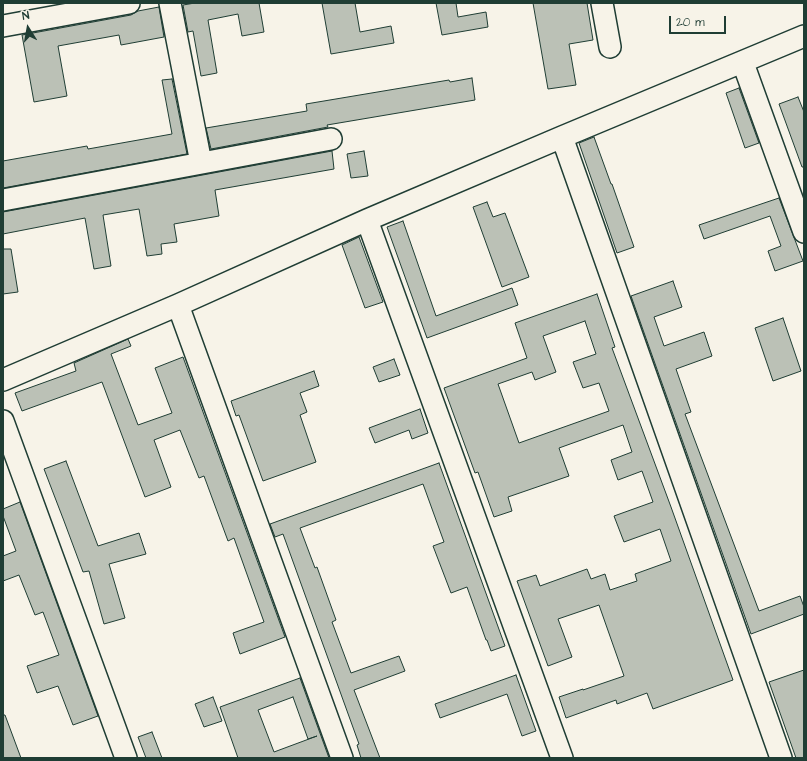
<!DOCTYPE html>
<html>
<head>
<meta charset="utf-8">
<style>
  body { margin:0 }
  #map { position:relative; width:807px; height:761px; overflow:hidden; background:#f7f3e8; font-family:"Architects Daughter",sans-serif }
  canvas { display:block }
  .frame { position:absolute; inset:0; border:4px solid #1f3d34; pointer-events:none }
  .north { position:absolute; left:8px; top:8px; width:40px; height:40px; -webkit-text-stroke:3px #f7f3e8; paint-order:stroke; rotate:349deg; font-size:11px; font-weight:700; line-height:16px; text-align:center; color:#1f3d34 }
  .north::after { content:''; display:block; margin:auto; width:14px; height:18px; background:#1f3d34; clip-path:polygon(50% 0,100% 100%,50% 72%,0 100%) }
  .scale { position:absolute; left:669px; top:16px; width:57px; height:18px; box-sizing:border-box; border:2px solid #1f3d34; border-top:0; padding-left:5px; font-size:12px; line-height:14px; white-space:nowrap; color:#1f3d34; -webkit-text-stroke:3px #f7f3e8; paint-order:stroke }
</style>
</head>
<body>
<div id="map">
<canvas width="807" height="761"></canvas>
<div class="frame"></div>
<div class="north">N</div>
<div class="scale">20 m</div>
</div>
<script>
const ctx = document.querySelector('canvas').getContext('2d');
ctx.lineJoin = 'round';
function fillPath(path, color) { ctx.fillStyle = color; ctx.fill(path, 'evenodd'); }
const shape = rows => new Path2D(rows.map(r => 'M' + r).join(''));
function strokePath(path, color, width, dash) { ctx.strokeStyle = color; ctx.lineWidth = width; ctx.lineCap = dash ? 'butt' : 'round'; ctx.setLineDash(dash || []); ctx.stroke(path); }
const building = shape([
  [195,3,259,3,264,32,242,36,238,14,208,20,217,73,201,76,193,31,188,32,183,5,195,3],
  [322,3,355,3,360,32,391,26,394,43,331,54,322,3],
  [436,3,456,3,458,17,486,12,488,27,442,35,436,3],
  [533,3,587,3,593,40,569,44,576,85,548,89,533,3],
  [159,7,164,37,121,45,119,35,58,46,67,96,34,102,22,35,131,15,138,11,159,7],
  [472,78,475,100,327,125,328,127,211,149,206,128,307,111,306,104,449,80,450,82,472,78],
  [172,79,187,154,3,188,3,161,87,146,88,149,172,134,162,80,172,79],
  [739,88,759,143,745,148,726,93,739,88],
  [798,97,804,112,804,167,802,167,779,104,798,97],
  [594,137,611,184,612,184,634,247,617,253,579,143,594,137],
  [332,151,334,169,215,190,219,216,174,224,177,242,161,244,162,254,147,256,139,209,103,215,111,266,94,269,85,218,3,234,3,212,332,151],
  [364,151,368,176,351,178,347,154,364,151],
  [779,198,803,261,775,271,768,251,781,246,770,216,704,239,699,225,779,198],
  [487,202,493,217,505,213,529,277,502,287,473,207,487,202],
  [403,221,436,316,512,288,518,305,427,338,387,227,403,221],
  [359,237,383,302,365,308,342,245,359,237],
  [3,249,11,249,18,292,3,294,3,249],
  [673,281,682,307,654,317,664,346,704,332,712,356,676,369,691,412,685,414,759,611,800,596,804,607,804,614,751,634,631,296,673,281],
  [597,294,615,347,612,348,671,507,733,680,653,709,647,693,617,704,616,700,566,718,559,697,583,689,583,690,624,676,599,605,558,619,572,657,548,666,517,581,536,575,540,586,587,569,591,579,605,574,610,590,637,581,635,574,671,561,660,529,624,542,614,516,653,502,642,471,618,480,611,460,632,452,623,425,559,448,569,476,508,497,512,511,494,517,478,472,475,473,444,388,527,358,515,323,597,294],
  [585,321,596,354,573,362,583,388,599,383,609,411,519,443,498,384,532,372,535,380,556,372,543,336,585,321],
  [783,318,801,371,773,381,755,328,783,318],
  [128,339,131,346,111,354,138,425,172,413,155,368,183,357,285,637,240,654,233,633,264,622,234,538,228,541,204,476,199,478,180,430,154,440,171,487,145,497,102,382,22,411,15,393,76,371,74,363,128,339],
  [394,359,400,375,379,382,373,367,394,359],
  [314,371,319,386,300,393,307,412,300,415,316,462,263,481,239,415,236,416,231,401,314,371],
  [420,409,428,433,412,439,409,430,375,443,369,428,420,409],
  [66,461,98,546,139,533,146,554,109,564,125,618,104,624,89,571,83,572,64,521,44,469,66,461],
  [439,463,505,646,491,651,487,640,486,640,467,587,451,593,433,546,444,542,423,484,300,528,315,568,317,567,336,620,332,622,351,673,399,656,405,671,354,690,380,758,361,758,357,745,359,744,283,534,275,537,270,524,439,463],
  [20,502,98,716,73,725,58,686,37,693,27,666,59,655,43,612,35,615,19,575,3,581,3,556,16,551,3,516,3,509,20,502],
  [804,670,804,758,796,758,769,682,804,670],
  [516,675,536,731,522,736,507,694,440,718,435,704,516,675],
  [300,678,329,758,238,758,220,707,300,678],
  [293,697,308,739,317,736,274,752,258,710,293,697],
  [213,697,222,721,204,727,195,704,213,697],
  [3,715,5,715,21,758,3,758,3,715],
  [152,732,162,758,146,758,138,737,152,732]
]);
const minor = shape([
  [170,3,201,163],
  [602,3,610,47],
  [3,26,129,3],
  [743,63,804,232],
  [562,137,781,758],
  [3,200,331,139],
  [367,220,562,758],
  [178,305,342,758],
  [3,380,178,305,367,220,562,137,804,36],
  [3,421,126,758]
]);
fillPath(building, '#bbc1b6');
strokePath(building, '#1f3d34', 1);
strokePath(minor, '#1f3d34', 24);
strokePath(minor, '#f7f3e8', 21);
</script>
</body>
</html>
